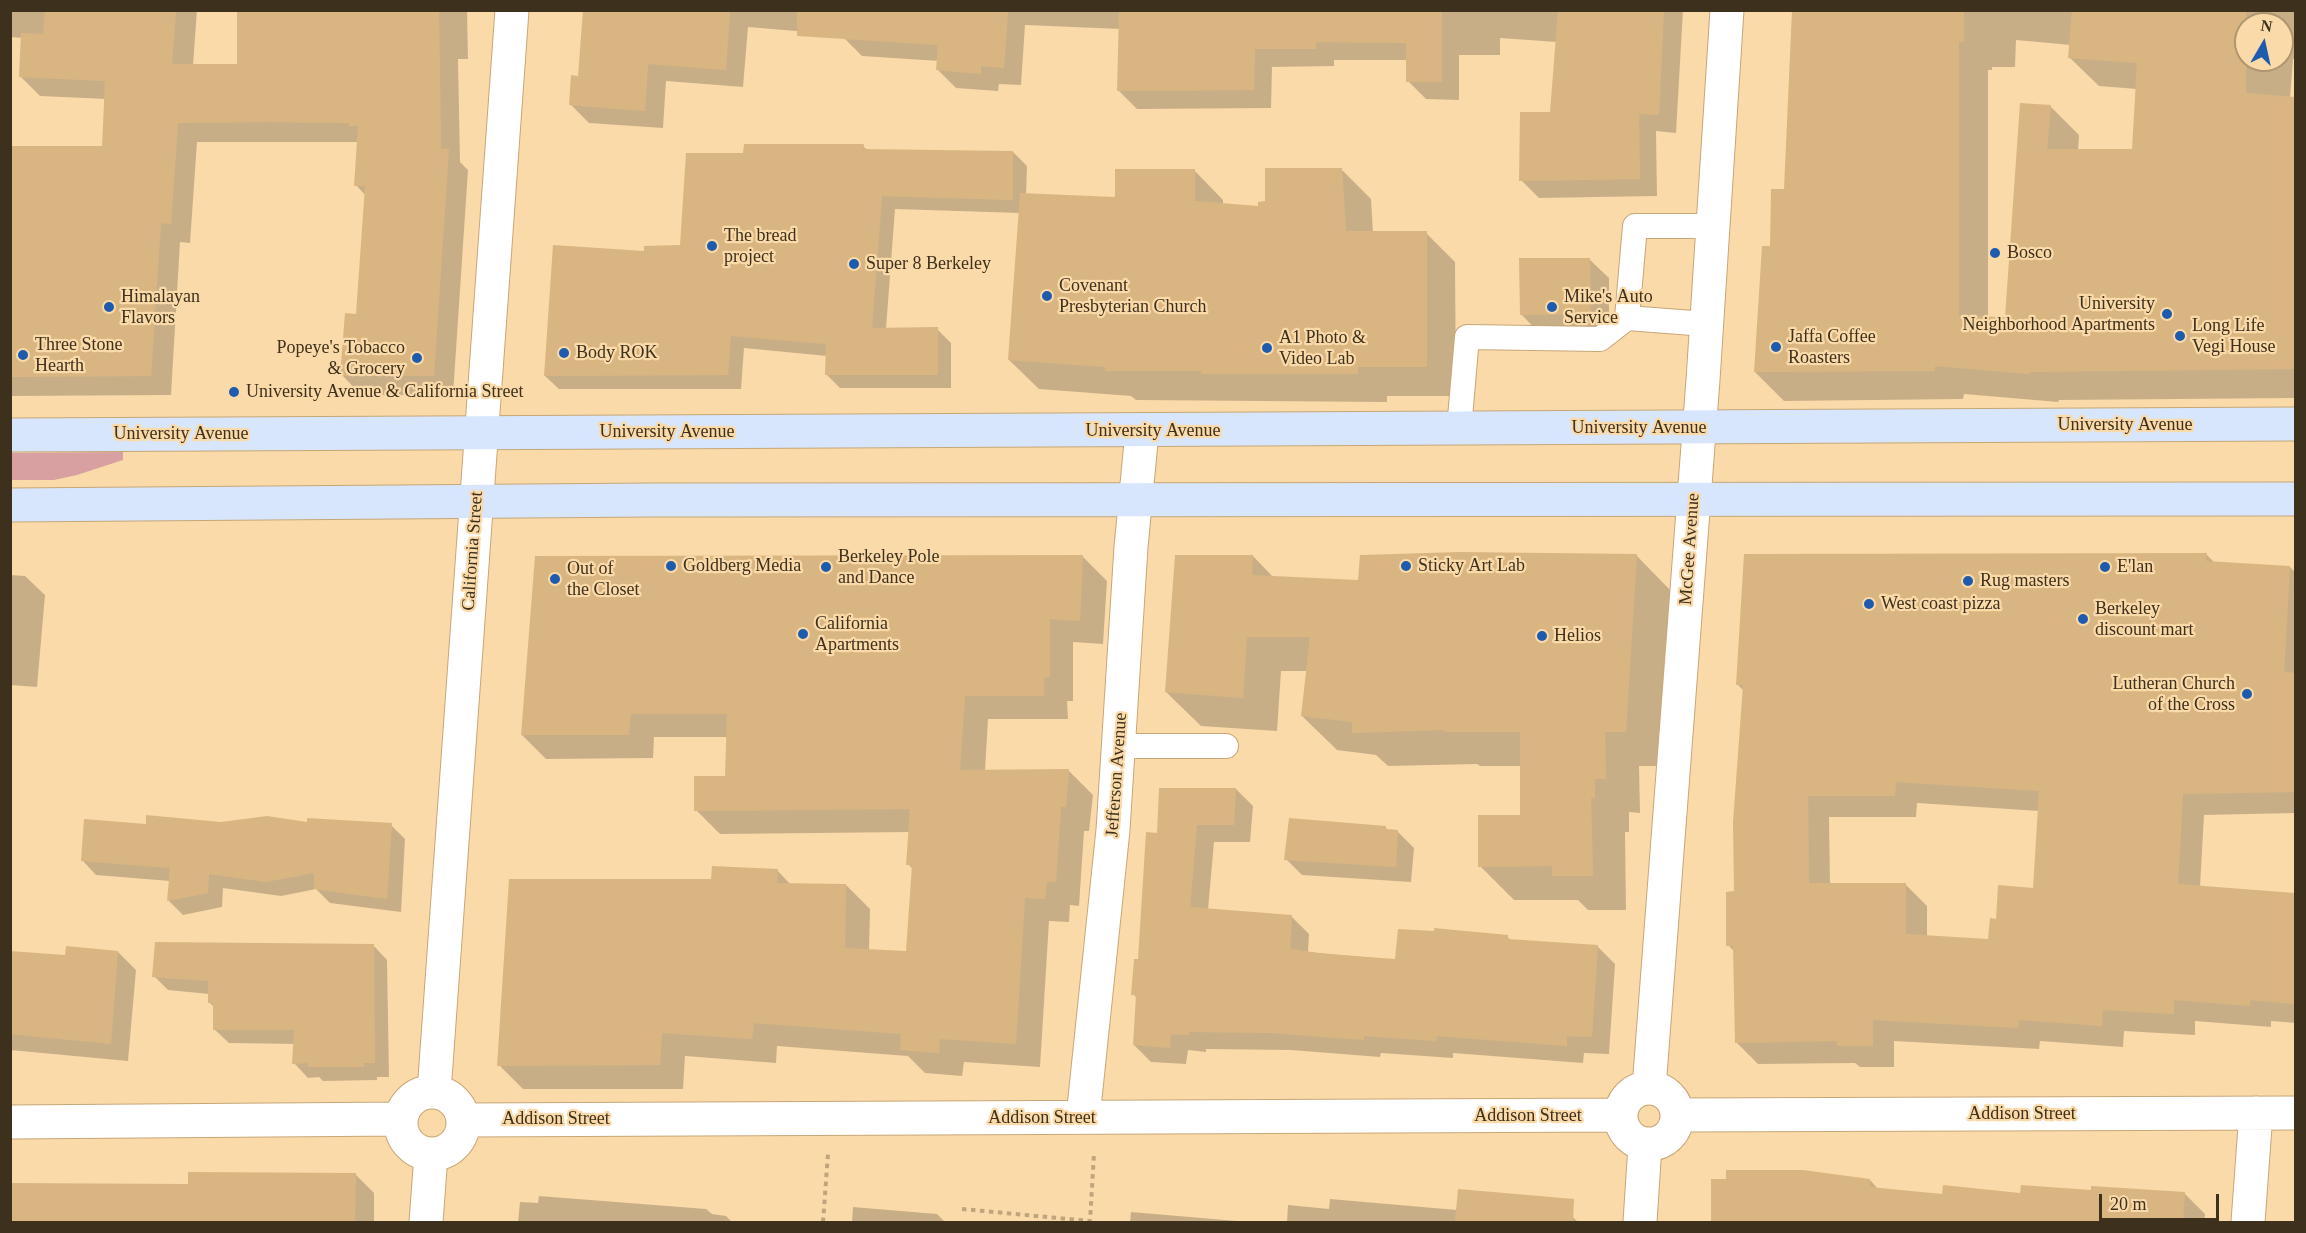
<!DOCTYPE html>
<html>
<head>
<meta charset="utf-8">
<style>
  body { margin:0 }
  #map { position:relative; width:2306px; height:1233px; overflow:hidden; background:#fbdaa9; font-family:Georgia,serif }
  canvas { display:block }
  .frame { position:absolute; inset:0; border:12px solid #3d301d; pointer-events:none }
  .north { position:absolute; left:2234px; top:12px; width:60px; height:60px; box-sizing:border-box; background:#fbdaa9; border:2px solid #af9671; border-radius:50%; rotate:9deg; font-size:16px; font-weight:700; line-height:24px; text-align:center; color:#3d301d }
  .north::after { content:''; display:block; margin:auto; width:21px; height:27px; background:#1e5bac; clip-path:polygon(50% 0,100% 100%,50% 72%,0 100%) }
  .scale { position:absolute; left:2099px; top:1194px; width:120px; height:27px; box-sizing:border-box; border:3px solid #3d301d; border-top:0; padding-left:8px; font-size:18px; line-height:21px; white-space:nowrap; color:#3d301d; -webkit-text-stroke:4px #fbdaa9; paint-order:stroke }
</style>
</head>
<body>
<div id="map">
<canvas width="2306" height="1233"></canvas>
<div class="frame"></div>
<div class="north">N</div>
<div class="scale">20 m</div>
</div>
<script>
const ctx = document.querySelector('canvas').getContext('2d');
ctx.lineJoin = 'round';
function fillPath(path, color) { ctx.fillStyle = color; ctx.fill(path, 'evenodd'); }
const shape = rows => new Path2D(rows.map(r => 'M' + r).join(''));
function strokePath(path, color, width, dash) { ctx.strokeStyle = color; ctx.lineWidth = width; ctx.lineCap = dash ? 'butt' : 'round'; ctx.setLineDash(dash || []); ctx.stroke(path); }
function drawText(font, color, halo, rows, align = 'center') {
  ctx.font = font + ' Georgia,serif'; ctx.lineWidth = 4.5; ctx.setLineDash([]); ctx.textBaseline = 'middle'; ctx.strokeStyle = halo; ctx.fillStyle = color; for (const [text, x, y, turn = 0] of rows) {
    ctx.save(); ctx.translate(x, y); ctx.rotate((+turn || 0) * Math.PI / 180); ctx.textAlign = isNaN(turn) ? turn : align; if (halo) ctx.strokeText(text, 0, 0); ctx.fillText(text, 0, 0); ctx.restore();
  }
}
const green = shape([
  [123,452,123,460,77,475,54,480,11,480,11,453]
]);
const shadow = shape([
  [10,10,197,10,193,65,239,65,238,10,467,10,468,59,458,59,460,162,468,170,453,395,361,395,342,375,357,315,366,196,356,185,359,142,197,142,190,243,180,242,171,395,10,396,10,147,104,147,106,99,40,96,20,76,23,38,10,37],
  [584,10,1683,10,1676,133,1656,131,1657,196,1539,198,1521,180,1552,114,1557,42,1500,38,1500,55,1459,55,1459,100,1426,99,1408,81,1408,60,1334,60,1334,66,1272,67,1271,108,1137,109,1119,91,1120,29,1025,25,1021,85,999,84,998,91,956,88,938,70,939,61,862,56,844,38,844,35,748,27,743,87,666,81,663,128,589,123,571,105,579,77],
  [1793,10,2296,10,2296,59,2293,59,2290,98,2296,99,2296,398,2059,400,2058,402,1964,394,1963,399,1784,401,1755,372,1772,247,1786,191],
  [2246,24,2282,24,2282,60,2246,60],
  [2016,40,2071,45,2070,58,2099,86,2137,89,2133,151,2078,151,2079,135,2050,106,2007,319,1988,318,1988,70,1992,70,1992,67,2015,67],
  [863,146,868,151,1013,152,1027,166,1026,195,1117,199,1194,170,1223,200,1223,205,1260,207,1342,170,1371,199,1373,233,1426,233,1455,262,1456,396,1387,396,1387,402,1136,400,1131,396,1039,389,1009,360,1020,213,895,209,886,329,937,329,951,343,951,388,840,388,827,375,827,356,744,348,741,389,559,389,545,376,645,253,681,247,745,154],
  [1589,259,1609,278,1609,333,1540,334,1521,314],
  [2206,554,2215,563,2290,567,2296,573,2296,813,2204,815,2200,887,2296,901,2296,1023,2271,1021,2271,1027,2195,1021,2195,1035,2124,1031,2123,1047,2040,1041,2039,1049,1894,1041,1894,1067,1860,1067,1855,1063,1758,1064,1736,1042,1735,952,1728,945,1736,893,1744,691,1737,684],
  [1917,803,2039,811,2034,890,1998,920,1990,940,1927,937,1927,906,1905,884,1830,885,1829,817,1916,817],
  [1636,555,1670,590,1659,766,1639,766,1640,813,1629,812,1629,832,1625,832,1626,910,1588,910,1578,900,1514,900,1480,866,1522,816,1522,766,1480,766,1477,764,1388,766,1376,755,1337,750,1302,716,1308,671,1281,671,1277,731,1201,726,1166,692,1253,556,1274,578,1360,582],
  [1083,557,1107,581,1103,644,1073,642,1073,701,1067,701,1068,719,988,719,985,771,1069,771,1093,795,1089,831,1084,831,1079,906,1070,905,1069,922,1049,921,1040,1067,964,1062,962,1076,925,1073,908,1056,777,1046,776,1063,685,1056,683,1089,523,1089,499,1065,713,880,777,870,791,885,846,885,870,909,869,951,907,952,913,869,908,864,910,832,720,834,696,810,727,777,728,737,654,737,653,758,546,759,522,735],
  [10,575,25,576,45,595,37,687,10,685],
  [1236,789,1253,806,1250,842,1214,842,1208,910,1292,917,1309,934,1308,952,1397,960,1507,937,1512,941,1598,947,1615,964,1609,1054,1584,1053,1583,1063,1453,1053,1453,1058,1381,1053,1380,1057,1291,1050,1206,1049,1206,1052,1188,1050,1186,1064,1151,1062,1134,1045,1137,998,1133,994,1159,834],
  [221,823,391,825,405,839,401,912,330,903,316,889,281,896,223,888,222,907,183,915,169,901,170,881,96,875,82,860,147,825],
  [1385,827,1389,831,1398,832,1414,848,1411,882,1302,875,1286,859],
  [373,945,387,960,389,1077,377,1077,377,1080,323,1081,319,1077,308,1078,294,1063,295,1044,229,1043,214,1029,215,1008,210,1003,209,994,168,990,154,976],
  [10,952,67,957,118,952,136,970,128,1061,10,1050],
  [355,1174,374,1193,374,1222,10,1222,10,1184,190,1186],
  [1712,1180,1870,1180,1879,1190,1944,1195,2093,1192,2185,1194,2205,1214,2204,1222,1712,1222],
  [539,1196,706,1209,712,1214,726,1216,732,1222,518,1222,520,1202,538,1203],
  [1330,1199,1457,1210,1560,1205,1578,1222,1287,1222,1288,1205,1329,1209],
  [853,1207,937,1214,945,1222,852,1222],
  [1131,1212,1249,1222,1130,1222]
]);
const building = shape([
  [45,10,176,10,172,64,237,64,237,10,439,10,441,149,449,149,434,376,340,376,345,313,356,314,365,186,354,186,358,126,349,126,349,123,268,122,178,123,171,224,161,223,151,376,10,377,10,146,102,146,105,81,19,77,21,33,43,34],
  [583,10,730,10,726,70,648,64,645,111,569,105,571,75,578,76],
  [797,10,1008,10,1004,68,981,66,981,74,936,70,938,45,797,36],
  [1119,10,1442,10,1442,82,1406,82,1406,43,1316,42,1316,49,1255,49,1254,90,1117,91],
  [1558,10,1664,10,1659,115,1639,114,1640,179,1519,181,1520,112,1550,112],
  [1792,10,1964,10,1964,42,1959,42,1959,316,2005,317,2020,103,2051,105,2047,149,2132,149,2137,63,2068,58,2072,10,2246,10,2246,93,2295,97,2295,369,2030,372,2030,374,1935,366,1935,371,1754,372,1762,246,1770,246,1771,189,1784,189],
  [744,144,864,144,863,149,1013,151,1013,200,882,196,872,328,938,327,938,375,825,375,826,344,731,336,728,375,544,376,553,245,644,251,644,246,680,245,686,153,743,153],
  [1265,168,1342,168,1346,231,1427,231,1427,367,1358,367,1358,374,1201,374,1201,371,1105,371,1105,367,1008,360,1020,193,1115,197,1115,169,1195,169,1195,201,1258,206,1258,202,1265,201],
  [1519,258,1590,258,1591,314,1520,315],
  [1460,552,1637,554,1626,732,1605,732,1606,779,1595,779,1595,798,1591,798,1593,876,1552,876,1552,866,1478,867,1478,815,1520,815,1520,732,1444,732,1444,730,1352,733,1352,722,1301,716,1310,637,1247,637,1243,698,1165,692,1175,555,1253,555,1252,575,1358,580,1360,555],
  [2207,553,2206,561,2290,566,2284,672,2295,673,2295,792,2183,794,2178,884,2295,893,2295,1004,2250,1000,2250,1006,2174,1000,2174,1014,2103,1010,2102,1026,2019,1020,2018,1028,1873,1020,1873,1046,1837,1046,1837,1041,1735,1043,1733,946,1726,946,1726,892,1734,891,1733,822,1743,685,1736,685,1744,554],
  [1896,782,2039,791,2033,888,1998,885,1996,919,1990,918,1988,939,1906,934,1906,883,1809,883,1808,796,1895,796],
  [1083,555,1080,621,1050,619,1050,677,1044,678,1044,696,965,696,960,770,1069,769,1066,807,1061,807,1056,882,1047,882,1045,899,1025,898,1016,1044,940,1039,939,1053,900,1050,901,1034,754,1023,752,1039,662,1033,660,1065,497,1066,509,879,711,879,712,866,778,869,777,883,846,884,845,948,906,951,912,865,906,865,910,809,694,811,694,776,725,776,727,714,631,714,629,735,521,735,535,556],
  [1159,788,1236,788,1234,825,1197,825,1190,907,1292,915,1290,949,1327,954,1395,959,1398,929,1434,931,1434,928,1508,935,1508,939,1598,945,1592,1037,1567,1036,1567,1046,1437,1036,1436,1041,1364,1036,1364,1040,1272,1033,1189,1032,1189,1035,1171,1034,1170,1048,1133,1045,1136,995,1131,995,1134,959,1138,959,1146,832,1157,833],
  [146,815,221,822,267,816,307,822,307,818,392,823,387,899,314,889,314,873,266,882,209,874,208,893,167,901,170,868,81,861,84,819,146,824],
  [1289,818,1386,826,1386,829,1398,830,1396,867,1284,860],
  [155,942,374,944,375,1063,364,1063,364,1067,308,1067,308,1063,292,1064,294,1030,213,1030,213,1003,208,1003,208,981,152,977],
  [66,946,118,951,111,1044,10,1034,10,951,65,955],
  [1726,1170,1803,1170,1870,1179,1870,1187,1942,1194,1943,1185,2020,1193,2021,1185,2091,1190,2091,1186,2185,1192,2183,1222,1711,1222,1711,1179,1726,1179],
  [188,1172,356,1173,355,1222,10,1222,10,1183,188,1184],
  [1458,1189,1574,1199,1573,1222,1455,1222]
]);
const path = shape([
  [962,1209,1090,1221,1094,1154],
  [823,1222,828,1154]
]);
const lane = shape([
  [1627,318,1706,324],
  [1459,429,1467,337,1600,339,1627,318,1635,226,1713,226],
  [1120,746,1226,746]
]);
const street = shape([
  '1621 1116a28 28 0 1 1 56 0a28 28 0 1 1-56 0Z',
  [1649,1088,1703,380,1727,10],
  '401 1123a31 31 0 1 1 62 0a31 31 0 1 1-62 0Z',
  [434,1092,512,10],
  [1677,1115,2296,1113],
  [1083,1117,1113,830,1131,547,1142,432],
  [463,1120,1620,1115],
  [10,1122,401,1119],
  [426,1222,431,1155],
  [1640,1222,1645,1145],
  [2248,1222,2256,1113]
]);
const secondary = shape([
  [10,435,2296,424],
  [10,505,652,500,2296,499]
]);
const markers = [
  [712,246,6,"#1e5bac"],
  [1995,253,6,"#1e5bac"],
  [854,264,6,"#1e5bac"],
  [1047,296,6,"#1e5bac"],
  [109,307,6,"#1e5bac"],
  [1552,307,6,"#1e5bac"],
  [2167,314,6,"#1e5bac"],
  [2180,336,6,"#1e5bac"],
  [1776,347,6,"#1e5bac"],
  [1267,348,6,"#1e5bac"],
  [564,353,6,"#1e5bac"],
  [23,355,6,"#1e5bac"],
  [417,358,6,"#1e5bac"],
  [234,392,6,"#1e5bac"],
  [671,566,6,"#1e5bac"],
  [1406,566,6,"#1e5bac"],
  [826,567,6,"#1e5bac"],
  [2105,567,6,"#1e5bac"],
  [555,579,6,"#1e5bac"],
  [1968,581,6,"#1e5bac"],
  [1869,604,6,"#1e5bac"],
  [2083,619,6,"#1e5bac"],
  [803,634,6,"#1e5bac"],
  [1542,636,6,"#1e5bac"],
  [2247,694,6,"#1e5bac"]
];
const poiNames = [
  ["The bread",724,236],
  ["project",724,257],
  ["Bosco",2007,253],
  ["Super 8 Berkeley",866,264],
  ["Covenant",1059,286],
  ["Presbyterian Church",1059,307],
  ["Himalayan",121,297],
  ["Flavors",121,318],
  ["Mike's Auto",1564,297],
  ["Service",1564,318],
  ["University",2155,304,"right"],
  ["Neighborhood Apartments",2155,325,"right"],
  ["Long Life",2192,326],
  ["Vegi House",2192,347],
  ["Jaffa Coffee",1788,337],
  ["Roasters",1788,358],
  ["A1 Photo &",1279,338],
  ["Video Lab",1279,359],
  ["Three Stone",35,345],
  ["Hearth",35,366],
  ["Popeye's Tobacco",405,348,"right"],
  ["& Grocery",405,369,"right"],
  ["Body ROK",576,353],
  ["University Avenue & California Street",246,392],
  ["Berkeley Pole",838,557],
  ["and Dance",838,578],
  ["Goldberg Media",683,566],
  ["Sticky Art Lab",1418,566],
  ["E'lan",2117,567],
  ["Out of",567,569],
  ["the Closet",567,590],
  ["Rug masters",1980,581],
  ["West coast pizza",1881,604],
  ["Berkeley",2095,609],
  ["discount mart",2095,630],
  ["California",815,624],
  ["Apartments",815,645],
  ["Helios",1554,636],
  ["Lutheran Church",2235,684,"right"],
  ["of the Cross",2235,705,"right"]
];
const streetNames = [
  ["University Avenue",2125,425],
  ["University Avenue",1639,428],
  ["University Avenue",1153,431],
  ["University Avenue",667,432],
  ["University Avenue",181,434],
  ["McGee Avenue",1690,549,-86],
  ["California Street",473,551,-86],
  ["Jefferson Avenue",1117,775,-86],
  ["Addison Street",2022,1114],
  ["Addison Street",1528,1116],
  ["Addison Street",1042,1118],
  ["Addison Street",556,1119]
];
fillPath(green, '#d8a0a1');
fillPath(shadow, '#0003');
fillPath(building, '#d9b681');
strokePath(lane, '#c6a777', 26);
strokePath(street, '#c6a777', 35);
strokePath(secondary, '#c6a777', 35);
strokePath(path, '#bfa47d', 4, [4.5, 4.5]);
strokePath(lane, '#fff', 24);
strokePath(street, '#fff', 33);
strokePath(secondary, '#d7e6fc', 33);
for (const [x, y, r, color] of markers) { const dot = new Path2D(); dot.arc(x, y, r, 0, 2 * Math.PI); ctx.fillStyle = color; ctx.fill(dot); strokePath(dot, '#fbdaa9', 2); }
drawText('18px', '#3d301d', '#fbdaa9', poiNames, 'left');
drawText('18px', '#3d301d', '#fbdaa9', streetNames);
</script>
</body>
</html>
